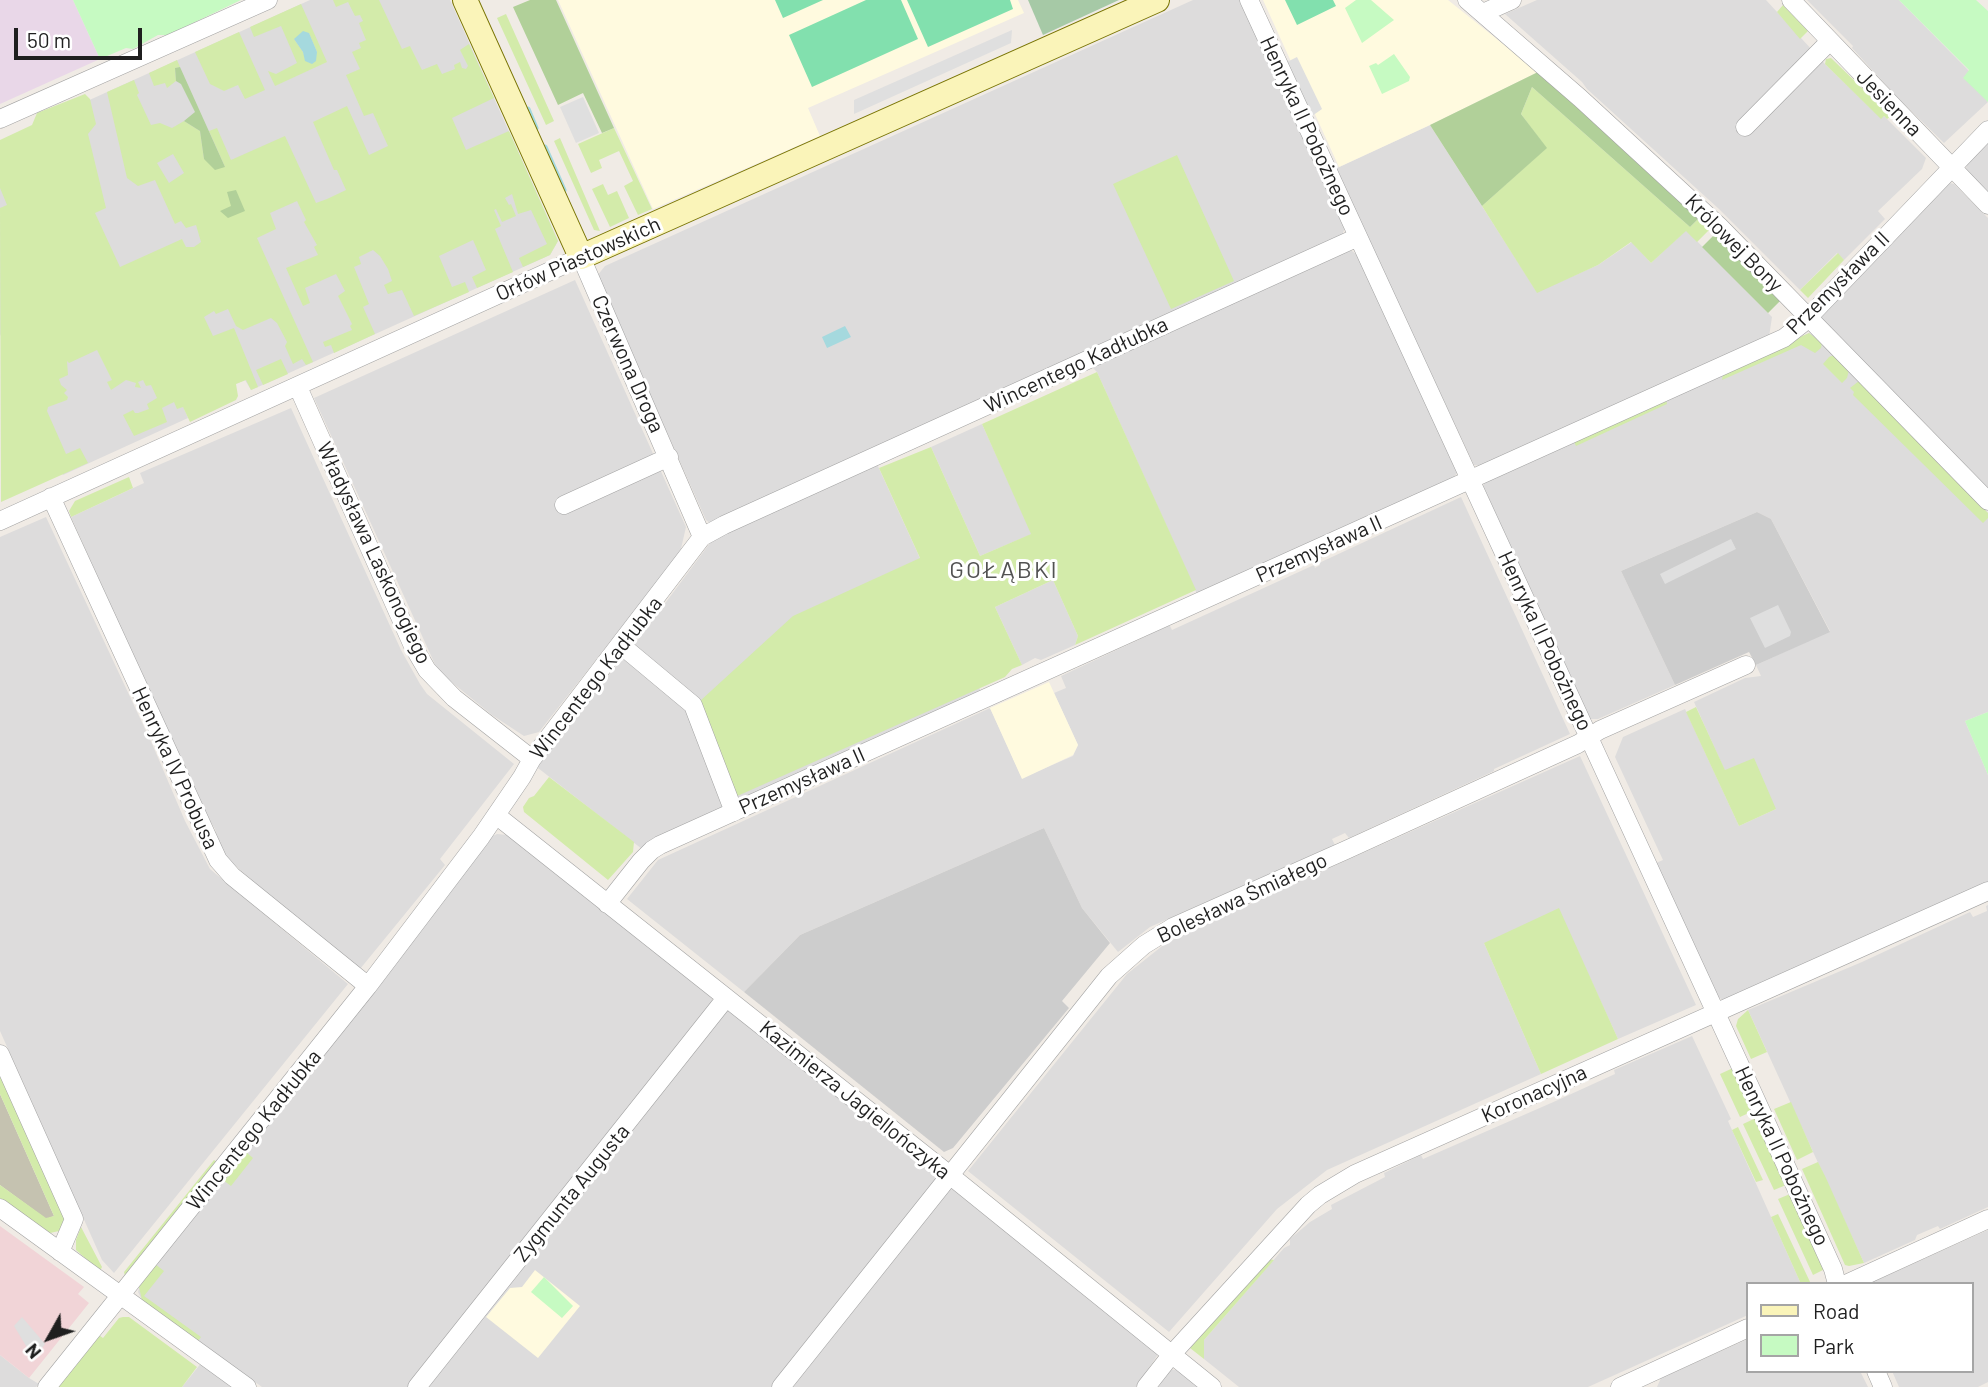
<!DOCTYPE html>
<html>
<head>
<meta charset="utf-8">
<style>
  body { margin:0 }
  #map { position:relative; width:1988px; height:1387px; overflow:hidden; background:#f0ebe5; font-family:Barlow,sans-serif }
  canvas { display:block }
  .legend { position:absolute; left:1746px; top:1282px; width:228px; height:91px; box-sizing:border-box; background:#fff; border:2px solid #a5a5a5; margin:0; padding:9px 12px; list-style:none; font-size:21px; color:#1f1f1f }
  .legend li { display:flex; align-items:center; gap:14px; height:35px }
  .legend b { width:35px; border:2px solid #a5a5a5 }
  .north { position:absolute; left:14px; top:1303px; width:70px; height:70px; -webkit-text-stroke:5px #fff; paint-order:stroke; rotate:230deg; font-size:19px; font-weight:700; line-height:28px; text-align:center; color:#1f1f1f }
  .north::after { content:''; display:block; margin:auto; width:24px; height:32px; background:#1f1f1f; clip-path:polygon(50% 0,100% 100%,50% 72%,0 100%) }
  .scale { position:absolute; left:14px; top:28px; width:128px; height:32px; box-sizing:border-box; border:4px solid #1f1f1f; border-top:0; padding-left:9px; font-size:21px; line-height:24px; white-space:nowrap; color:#1f1f1f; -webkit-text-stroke:5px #fff; paint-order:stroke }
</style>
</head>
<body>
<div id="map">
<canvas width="1988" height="1387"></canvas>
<ul class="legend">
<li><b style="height:9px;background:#faf4b9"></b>Road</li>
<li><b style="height:19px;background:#c6fac2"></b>Park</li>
</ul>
<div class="north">N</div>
<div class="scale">50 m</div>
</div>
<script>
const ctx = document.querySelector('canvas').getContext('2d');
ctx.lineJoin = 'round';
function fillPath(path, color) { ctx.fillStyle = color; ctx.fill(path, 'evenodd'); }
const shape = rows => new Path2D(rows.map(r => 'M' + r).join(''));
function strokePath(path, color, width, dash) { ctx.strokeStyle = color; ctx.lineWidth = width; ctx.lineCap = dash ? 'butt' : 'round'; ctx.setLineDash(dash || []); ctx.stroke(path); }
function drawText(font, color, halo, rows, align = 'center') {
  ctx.font = font + ' Barlow,sans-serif'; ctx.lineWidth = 6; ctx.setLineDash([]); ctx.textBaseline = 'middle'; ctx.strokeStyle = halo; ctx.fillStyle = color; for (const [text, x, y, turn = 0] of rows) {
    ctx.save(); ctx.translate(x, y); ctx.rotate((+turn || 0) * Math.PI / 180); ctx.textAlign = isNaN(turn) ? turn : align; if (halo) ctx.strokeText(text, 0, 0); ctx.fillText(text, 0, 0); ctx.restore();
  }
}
const residential = shape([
  [310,0,450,0,558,241,550,255,258,387,251,390,245,380,183,406,188,418,63,475,0,334,0,169,52,117],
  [1193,0,1241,0,1345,227,1342,236,710,523,706,520,597,276,605,266],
  [1537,0,1766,0,1825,64,1881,118,1884,116,1926,158,1922,169,1878,211,1885,219,1844,260,1837,253,1800,290,1719,209,1587,89,1582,82,1505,14],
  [1807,0,1899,0,1969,71,1988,102,1944,143,1897,97,1852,48,1853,46],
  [1430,125,1537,292,1598,265,1632,242,1651,263,1686,230,1772,317,1769,337,1482,466,1474,465,1335,169],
  [1988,141,1988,196,1968,175,1966,168,1969,160],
  [1950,183,1954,184,1988,218,1988,490,1820,318,1945,184],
  [1346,250,1352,251,1360,257,1457,467,1457,473,1454,477,1197,594,1097,372,1091,366],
  [575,280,686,527,680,553,539,732,524,736,492,715,438,671,314,398],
  [1809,333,1815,336,1988,513,1988,712,1965,721,1988,775,1988,884,1724,1001,1717,996,1656,863,1663,860,1615,757,1623,737,1685,709,1739,826,1776,809,1725,771,1694,702,1745,678,1761,676,1756,665,1830,631,1771,519,1757,512,1621,571,1675,685,1598,719,1589,719,1483,486,1486,481],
  [291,408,401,650,420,684,427,694,514,764,440,859,445,865,360,969,273,899,229,860,219,845,215,829,208,817,205,816,71,517,144,483,140,473],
  [982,424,1032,534,980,556,931,447],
  [877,464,981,692,738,802,698,706,634,645,713,539],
  [1461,497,1570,734,1494,769,1494,771,1349,838,1345,833,1332,839,1335,845,1150,927,1118,952,1082,908,1044,828,800,935,744,992,627,899,658,860,990,708,1022,778,1073,756,1078,745,1054,693,1066,688,1061,676,1168,626,1170,626,1172,630,1314,565,1315,568,1320,565,1319,563],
  [46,517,153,746,185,821,210,869,348,984,114,1273,102,1260,0,1031,0,537],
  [1053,580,1078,636,1075,645,1041,660,1035,658,1022,665,995,607],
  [624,656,687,703,726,807,642,849,538,768,541,760],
  [1580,756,1696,1005,1618,1039,1578,952,1484,943,1541,1074,1327,1170,1277,1209,1169,1332,968,1171,1127,974,1166,943,1280,890],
  [497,834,507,835,712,996,712,1005,408,1387,262,1387,142,1300,138,1292,140,1284,418,935,489,838],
  [1988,905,1988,1207,1940,1229,1938,1226,1917,1235,1915,1240,1864,1263,1748,1010,1862,962,1970,912,1973,917,1987,911,1986,906],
  [728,1010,937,1176,937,1180,773,1387,425,1387,726,1011],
  [1692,1036,1731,1119,1728,1121,1801,1284,1748,1284,1748,1315,1588,1387,1239,1387,1204,1359,1204,1340,1284,1248,1290,1245,1290,1239,1310,1222,1332,1209,1331,1205,1385,1177,1384,1173,1421,1155,1423,1159,1558,1100,1615,1074,1614,1070],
  [952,1189,1159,1353,1136,1387,791,1387,948,1190],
  [1988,1230,1988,1382,1978,1387,1899,1387,1892,1371,1972,1371,1972,1284,1868,1284],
  [1748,1339,1748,1371,1860,1371,1868,1387,1657,1387,1661,1378],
  [0,1355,29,1378,39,1384,36,1387,0,1387],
  [202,1362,216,1376,237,1387,182,1387],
  [1170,1369,1180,1371,1200,1387,1153,1387]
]);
const commercial = shape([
  [0,1226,84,1287,78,1294,89,1303,29,1378,0,1355]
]);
const industrial = shape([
  [0,0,73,0,100,59,0,104]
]);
const education = shape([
  [558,0,1018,0,1024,13,808,108,820,136,653,209],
  [1263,0,1448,0,1538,72,1430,125,1339,167],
  [1049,682,1078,745,1073,755,1022,779,990,708],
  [535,1270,580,1306,538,1358,486,1317,510,1288,522,1287]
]);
const religious = shape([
  [1757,512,1771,519,1830,632,1756,665,1749,652,1675,685,1621,571],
  [1044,828,1082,908,1110,943,1062,1001,1069,1008,953,1148,944,1152,744,992,800,935]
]);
const construction = shape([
  [0,1094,54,1216,46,1219,0,1185]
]);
const grass = shape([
  [333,0,379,0,402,49,410,46,422,70,437,64,442,74,455,69,454,65,460,62,462,68,466,69,468,66,460,50,469,44,494,98,452,118,466,150,509,131,558,241,550,255,523,267,519,258,547,244,531,210,518,214,512,194,505,198,509,205,511,204,516,216,502,222,496,209,494,210,501,226,495,229,513,272,477,288,472,277,486,270,473,240,439,256,452,287,465,282,469,292,414,316,402,290,388,294,384,285,392,281,388,269,380,256,373,250,359,257,361,264,354,267,369,304,363,307,375,334,334,353,331,345,325,347,323,342,352,330,350,326,352,324,338,296,345,291,336,274,305,288,310,303,303,306,286,268,318,255,314,247,317,245,304,222,306,220,297,201,270,213,276,229,257,238,313,362,306,365,302,359,293,364,285,346,287,342,277,323,271,318,243,330,236,326,228,309,216,314,214,311,204,317,213,336,234,328,258,387,251,390,246,380,236,384,238,396,236,400,190,422,183,407,177,409,174,402,162,408,167,422,134,436,123,415,133,410,135,413,138,413,149,409,147,404,157,398,151,385,146,386,143,380,138,382,141,388,135,387,136,383,126,380,111,390,107,382,112,380,97,350,69,363,67,361,68,375,59,379,61,385,67,390,64,393,68,397,67,400,48,407,47,411,66,454,80,448,88,463,1,502,0,208,7,205,0,188,0,140,32,125,37,113,85,94,90,99,96,124,88,134,106,208,95,213,120,267,182,239,186,247,194,247,201,242,196,225,186,228,181,221,175,224,155,180,138,186,127,178,107,92,134,80,139,93,137,95,151,125,160,123,172,128,184,121,200,131,204,159,225,167,209,131,217,128,231,160,285,136,316,203,327,199,346,190,337,170,334,170,313,122,347,106,369,155,388,146,373,113,364,116,346,75,360,69,352,52,361,48,359,43,366,40,359,23,363,21,360,15,355,16,348,2,336,7],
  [173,154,184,173,169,183,157,163],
  [301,4,327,62,275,86,268,71,276,74,297,63,281,26,254,37,250,27],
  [309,33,317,52,306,61,303,52,294,39],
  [1783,5,1808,31,1800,39,1777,12],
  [506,14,554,121,546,125,497,18],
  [239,32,265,90,245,99,238,85,224,91,210,84,195,52],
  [1831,58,1891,116,1887,119,1884,116,1881,119,1825,64,1826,59],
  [177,60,180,67,175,68,176,81,167,88,165,83,154,86,149,73],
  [1532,87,1690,227,1699,218,1710,229,1697,242,1686,231,1651,263,1631,242,1598,265,1537,293,1482,206,1546,148,1521,114],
  [614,128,652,209,638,215,624,186,633,181,619,151,599,160,602,168,591,173,578,144],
  [560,138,600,231,594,230,554,141],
  [1177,155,1234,281,1171,309,1113,184],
  [603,184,608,195,617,191,629,218,610,227,592,189],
  [1838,253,1844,260,1808,298,1800,290],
  [1809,333,1822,343,1821,348,1815,353,1801,345,1722,380,1723,373],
  [1834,355,1849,370,1847,378,1842,383,1823,364,1829,357],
  [281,359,288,374,263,385,256,370],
  [1097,372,1196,590,1075,645,1078,636,1053,580,995,607,1022,665,1012,669,1005,677,735,797,700,701,793,616,920,558,879,468,931,447,980,556,1031,534,982,424],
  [1859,381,1988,513,1988,518,1983,523,1853,395,1854,392,1850,388],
  [1666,400,1667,404,1576,446,1574,442,1577,439],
  [129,477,133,488,71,517,69,511,75,501],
  [1696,707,1725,770,1754,758,1776,809,1739,826,1686,712],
  [549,777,634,842,633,852,608,880,524,812,523,807,529,798,534,796],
  [1559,908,1618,1039,1541,1074,1484,943],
  [1748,1010,1767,1052,1751,1059,1736,1026,1738,1019],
  [1733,1068,1753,1111,1740,1117,1720,1074],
  [0,1072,65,1218,59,1231,50,1233,0,1198,0,1185,46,1218,54,1216,0,1094],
  [1791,1102,1813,1152,1797,1160,1774,1109],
  [1756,1118,1786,1185,1774,1190,1743,1124],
  [1738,1127,1763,1180,1756,1182,1732,1130],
  [246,1152,253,1158,231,1186,223,1180],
  [214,1160,217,1162,125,1276,124,1272],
  [1818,1162,1826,1178,1864,1263,1849,1266,1845,1265,1802,1169],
  [1790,1194,1825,1269,1813,1275,1778,1199],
  [1778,1214,1811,1284,1801,1284,1771,1217],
  [81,1227,102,1267,100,1271,76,1250,76,1240],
  [1268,1259,1274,1260,1204,1340,1204,1359,1190,1348],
  [155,1264,164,1271,144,1296,201,1337,198,1341,142,1300,139,1287],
  [123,1317,129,1317,197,1367,182,1387,57,1387,99,1335,103,1338,119,1318]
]);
const forest = shape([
  [530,0,556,0,614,128,602,133,583,93,558,105,513,7],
  [180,67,225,167,215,170,204,159,200,131,184,121,195,112,181,84,176,81,175,68],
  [1538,72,1699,218,1690,227,1532,87,1521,114,1547,148,1482,206,1430,125],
  [236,190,245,211,228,218,220,211,231,206,227,192],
  [1715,234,1781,300,1768,313,1702,247]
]);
const cemetery = shape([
  [1028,0,1119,0,1043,35]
]);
const park = shape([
  [73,0,241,0,168,35,158,35,133,49,126,48,100,59],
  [1356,0,1371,0,1394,20,1362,43,1345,8],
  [1899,0,1976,0,1988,11,1988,102,1963,78,1969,70],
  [1394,54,1410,77,1409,81,1382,94,1369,66,1376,63,1378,65],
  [1988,712,1988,775,1965,721],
  [544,1277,573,1306,562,1318,531,1292]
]);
const pitch = shape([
  [775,0,823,0,783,18],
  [866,0,901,0,918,39,812,87,789,35],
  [907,0,1010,0,1013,9,928,47],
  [1285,0,1333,0,1336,6,1297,25]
]);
const parking = shape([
  [1012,30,1011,43,854,114,854,100],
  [1297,57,1322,109,1312,116,1284,59,1289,61],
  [583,97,599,133,576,143,560,107],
  [1731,539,1736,549,1665,584,1660,574],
  [1778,605,1791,632,1790,636,1765,648,1750,618],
  [22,1317,45,1344,34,1359,14,1326]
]);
const water = shape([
  [303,31,309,33,317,52,316,61,312,64,305,61,303,52,294,39],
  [845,326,851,337,827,348,822,337]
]);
const stream = shape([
  [528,109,536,128],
  [545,147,564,190]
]);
const street = shape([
  [1249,0,1751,1089,1833,1269,1837,1284],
  [1467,0,1580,98,1719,226,1988,501],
  [1791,0,1988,205],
  [1483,13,1512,0],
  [0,119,268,0],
  [1745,127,1829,42],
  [298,387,413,646,427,670,454,698,532,759],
  [51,497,218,860,232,876,368,986],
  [564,505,669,457],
  [0,521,581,257,702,537],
  [621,645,693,705,734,812],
  [496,815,936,1164,1212,1387],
  [607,904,641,861,652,850,660,845,1784,338,1803,323,1988,130],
  [0,1054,74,1219,60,1252],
  [0,1208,247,1387],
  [1846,1284,1988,1219],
  [1876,1371,1883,1387],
  [47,1387,368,986,481,837,522,777,532,759,702,537,724,525,1358,237],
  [417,1387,726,998],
  [781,1387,1109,976,1144,945,1173,927,1346,850,1578,744,1600,730,1746,665],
  [1146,1387,1172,1354,1308,1205,1320,1195,1355,1174,1988,891],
  [1620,1387,1748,1328]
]);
const secondary = shape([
  [465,0,581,257,1157,0]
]);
const streetNames = [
  ["Jesienna",1889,103,46],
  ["Henryka II Pobożnego",1307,126,65],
  ["Królowej Bony",1734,243,45],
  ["Orłów Piastowskich",578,259,-24],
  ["Przemysława II",1838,283,-45],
  ["Czerwona Droga",628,364,66],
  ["Wincentego Kadłubka",1076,365,-25],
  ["Przemysława II",1319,549,-24],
  ["Władysława Laskonogiego",374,553,65],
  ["Henryka II Pobożnego",1545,641,65],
  ["Wincentego Kadłubka",596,678,-52],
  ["Henryka IV Probusa",175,768,65],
  ["Przemysława II",802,781,-24],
  ["Bolesława Śmiałego",1242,898,-25],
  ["Koronacyjna",1534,1094,-24],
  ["Kazimierza Jagiellończyka",855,1100,39],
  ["Wincentego Kadłubka",254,1130,-51],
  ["Henryka II Pobożnego",1782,1156,65],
  ["Zygmunta Augusta",572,1193,-51]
];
const quarterNames = [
  ["GOŁĄBKI",1004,570]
];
fillPath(residential, '#dddcdc');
fillPath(commercial, '#f1d4d7');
fillPath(industrial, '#e9d7e8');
fillPath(education, '#fffadf');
fillPath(religious, '#cdcdcd');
fillPath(construction, '#c5c2b0');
fillPath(grass, '#d3ebaa');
fillPath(forest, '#b1d099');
fillPath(cemetery, '#a6c9a6');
fillPath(park, '#c6fac2');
fillPath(pitch, '#82e0ae');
fillPath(parking, '#dfdfdf');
fillPath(water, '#a5d9de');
strokePath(stream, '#a5d9de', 5);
strokePath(street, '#a3a3a3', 19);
strokePath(secondary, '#797403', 26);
strokePath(street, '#fff', 18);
strokePath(secondary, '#faf4b9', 24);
drawText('21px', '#1f1f1f', '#fff', streetNames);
ctx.letterSpacing = '2px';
drawText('24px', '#525252', '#fff', quarterNames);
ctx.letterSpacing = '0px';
</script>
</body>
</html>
